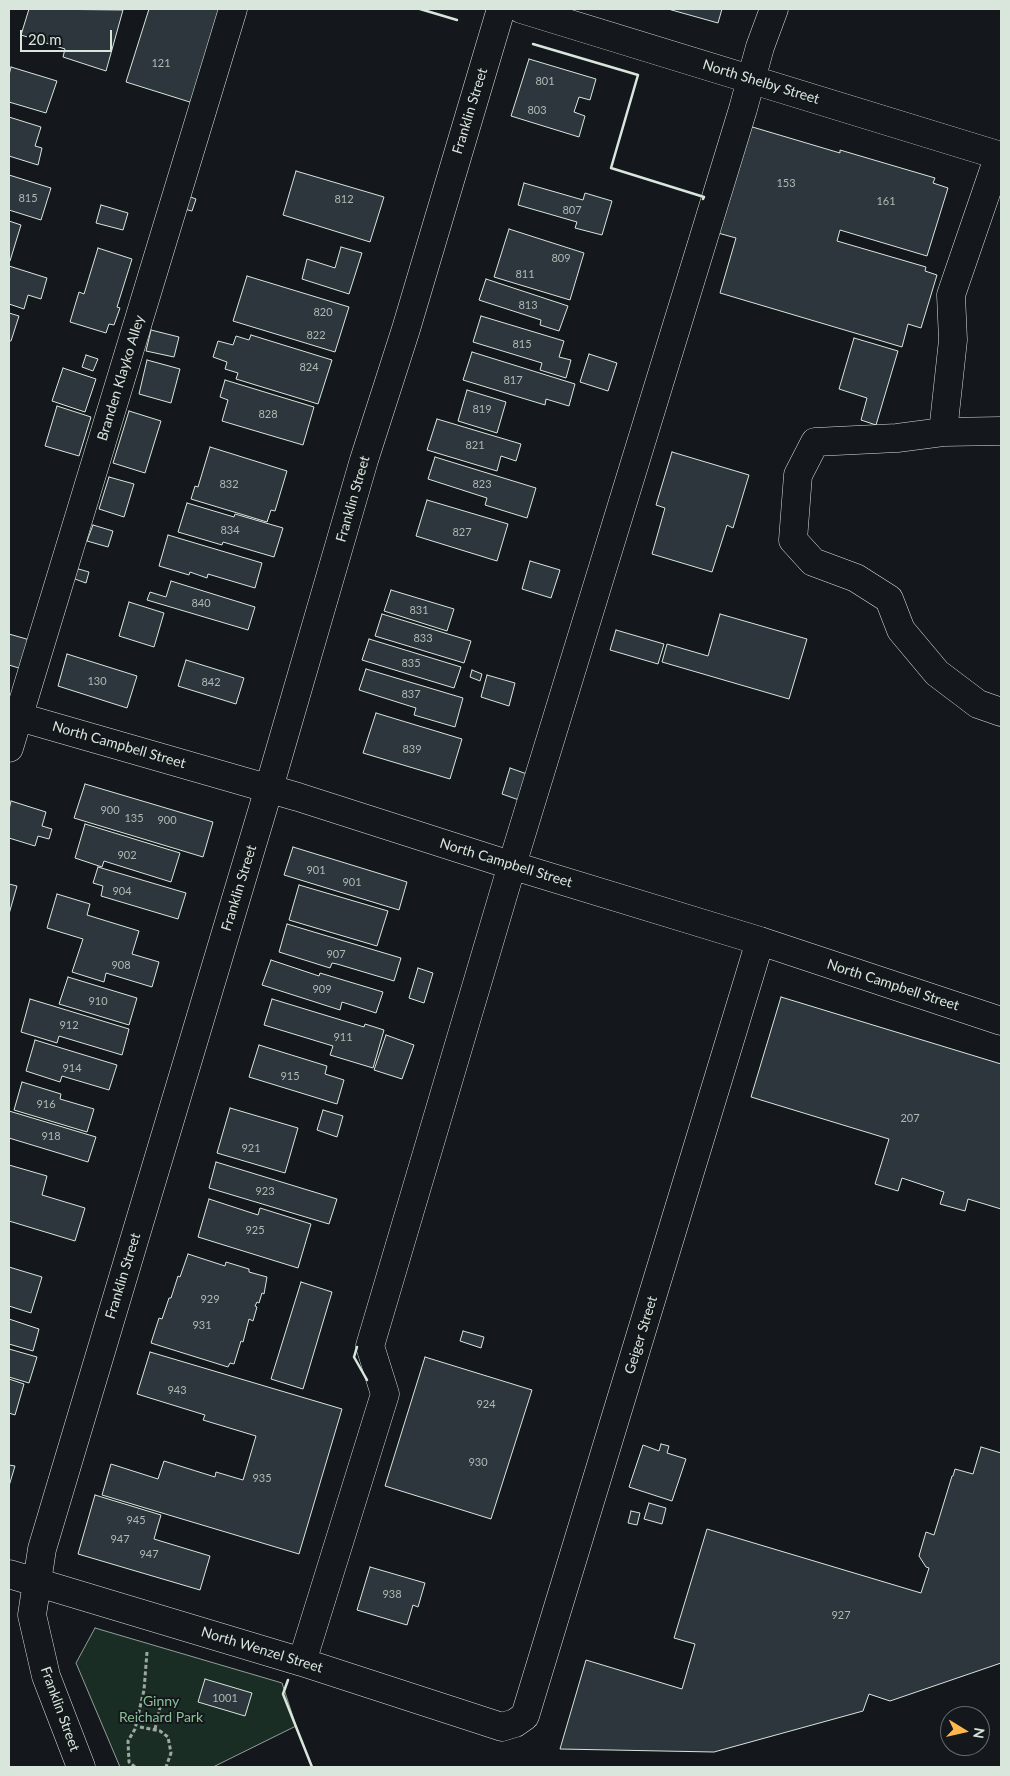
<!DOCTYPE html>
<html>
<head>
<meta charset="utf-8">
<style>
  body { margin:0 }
  #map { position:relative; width:1010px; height:1776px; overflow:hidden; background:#14181c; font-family:Lato,sans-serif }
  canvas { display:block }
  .frame { position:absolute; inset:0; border:10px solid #d8e6dc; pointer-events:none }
  .north { position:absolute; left:940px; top:1706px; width:50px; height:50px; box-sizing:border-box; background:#14181c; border:1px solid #626a69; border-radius:50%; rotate:99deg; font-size:14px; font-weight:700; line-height:20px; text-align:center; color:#d8e6dc }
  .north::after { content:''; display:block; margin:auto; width:18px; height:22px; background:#ffb74d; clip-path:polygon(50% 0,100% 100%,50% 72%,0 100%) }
  .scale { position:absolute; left:20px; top:30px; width:92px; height:22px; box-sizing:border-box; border:2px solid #d8e6dc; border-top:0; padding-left:6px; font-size:15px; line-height:18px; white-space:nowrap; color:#d8e6dc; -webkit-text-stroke:4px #14181c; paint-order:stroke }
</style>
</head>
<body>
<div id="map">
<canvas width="1010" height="1776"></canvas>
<div class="frame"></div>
<div class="north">N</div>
<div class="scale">20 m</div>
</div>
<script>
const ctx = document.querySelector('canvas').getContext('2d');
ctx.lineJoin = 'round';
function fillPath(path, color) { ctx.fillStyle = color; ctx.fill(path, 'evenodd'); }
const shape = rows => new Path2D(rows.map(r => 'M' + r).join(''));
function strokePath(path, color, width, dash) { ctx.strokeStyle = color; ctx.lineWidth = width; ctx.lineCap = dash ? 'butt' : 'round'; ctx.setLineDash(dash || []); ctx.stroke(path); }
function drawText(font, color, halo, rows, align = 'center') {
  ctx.font = font + ' Lato,sans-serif'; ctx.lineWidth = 4; ctx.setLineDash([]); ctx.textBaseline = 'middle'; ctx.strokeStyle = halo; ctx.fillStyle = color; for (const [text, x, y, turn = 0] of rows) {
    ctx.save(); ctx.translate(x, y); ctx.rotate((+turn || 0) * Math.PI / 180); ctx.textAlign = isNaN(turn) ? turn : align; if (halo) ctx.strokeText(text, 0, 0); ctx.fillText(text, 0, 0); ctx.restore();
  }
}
const green = shape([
  [95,1628,282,1683,296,1726,213,1767,120,1767,76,1663,95,1628]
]);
const building = shape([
  [29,9,123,10,106,71,63,57,65,49,21,35,29,9],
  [149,9,222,9,193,103,126,82,149,9],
  [668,9,722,9,718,23,668,9],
  [529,59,596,79,590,100,579,97,574,112,585,116,579,137,511,116,529,59],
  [11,67,57,81,46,113,9,102,9,75,11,67],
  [9,117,41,127,35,146,42,148,38,165,9,156,9,117],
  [749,126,840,153,840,150,935,178,933,183,948,188,927,256,840,230,837,241,926,267,925,271,937,275,921,328,908,324,902,347,720,293,736,238,718,233,749,126],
  [296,171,384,197,370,242,283,215,296,171],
  [9,175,51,188,41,220,9,210,9,175],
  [524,183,583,200,585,193,612,201,602,235,575,228,577,222,518,205,524,183],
  [188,196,196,199,192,211,184,209,188,196],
  [101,205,128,213,123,230,96,223,101,205],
  [9,221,21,225,10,261,9,261,9,221],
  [509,229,584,253,570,300,494,277,509,229],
  [341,247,362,253,349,294,302,279,307,259,335,268,341,247],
  [98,248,132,259,117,307,120,308,114,325,109,324,106,333,70,322,79,292,84,294,98,248],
  [9,266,47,278,41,299,28,295,24,309,9,304,9,266],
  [247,276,349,307,335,352,233,321,247,276],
  [486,279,568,306,559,331,540,325,541,320,479,300,486,279],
  [9,313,19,316,11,341,9,341,9,313],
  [481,316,564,341,559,357,571,360,566,378,540,370,542,363,473,342,481,316],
  [151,330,179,337,174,357,146,351,151,330],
  [251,335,332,360,318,404,236,379,238,373,225,369,227,362,213,357,218,341,233,345,236,336,249,340,251,335],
  [854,338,898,351,876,425,861,420,867,398,839,389,854,338],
  [472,352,575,384,569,406,546,399,545,405,463,380,472,352],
  [589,354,617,363,608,391,580,382,589,354],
  [86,355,98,359,93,371,82,367,86,355],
  [147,360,180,369,171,403,139,394,147,360],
  [63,368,96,379,85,412,52,401,63,368],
  [225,380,314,407,303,445,222,421,228,400,220,397,225,380],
  [467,390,506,402,497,433,458,421,467,390],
  [57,406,91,417,79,456,45,446,57,406],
  [129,411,161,421,145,473,113,463,129,411],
  [437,419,521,444,516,461,501,456,497,471,427,450,437,419],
  [210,447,287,471,275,511,271,510,267,522,191,499,195,486,198,487,210,447],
  [672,452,749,475,733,528,727,525,712,572,652,554,665,508,656,505,672,452],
  [435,457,536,488,527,518,485,505,487,498,428,479,435,457],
  [109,477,134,484,124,517,99,509,109,477],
  [427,500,508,524,497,561,416,536,427,500],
  [187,503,234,517,235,514,283,528,274,557,223,542,222,545,178,532,187,503],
  [93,525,113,531,108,547,87,541,93,525],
  [168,535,262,563,255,588,208,574,207,578,190,572,189,575,159,566,168,535],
  [530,561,560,570,551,598,522,589,530,561],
  [75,568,89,572,86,583,72,578,75,568],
  [171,581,255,607,248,630,147,600,150,592,166,597,171,581],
  [391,590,454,609,447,631,384,611,391,590],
  [129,602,164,613,154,647,119,636,129,602],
  [382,614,471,641,464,663,375,636,382,614],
  [720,614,807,639,789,699,662,662,667,644,708,656,720,614],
  [616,630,664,644,658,664,610,650,616,630],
  [9,634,30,640,22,669,9,665,9,634],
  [369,639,461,667,454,688,362,660,369,639],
  [67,654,137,676,127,708,58,686,67,654],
  [186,660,244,678,236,704,178,686,186,660],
  [366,669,463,698,455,727,414,715,416,708,359,690,366,669],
  [472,670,482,674,480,681,470,677,472,670],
  [487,675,515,683,509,706,481,697,487,675],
  [376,713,462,739,450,779,363,753,376,713],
  [510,768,527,774,519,800,502,794,510,768],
  [85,784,213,822,203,857,74,818,85,784],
  [11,801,46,812,42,826,52,829,49,839,38,836,35,846,9,838,9,810,11,801],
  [85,824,180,853,171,882,104,861,102,867,75,858,85,824],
  [293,847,407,882,399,910,284,875,293,847],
  [98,867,186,893,178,919,101,896,103,886,93,883,98,867],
  [9,884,17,886,9,914,9,884],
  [299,885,388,911,377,946,289,920,299,885],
  [57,894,90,904,87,915,139,931,132,954,159,962,152,987,106,973,104,982,72,972,83,939,47,928,57,894],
  [287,924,401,958,394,981,337,964,332,963,330,968,279,952,287,924],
  [271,960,319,976,320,973,383,992,376,1013,342,1002,340,1010,262,985,271,960],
  [418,968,433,973,424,1003,409,998,418,968],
  [68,977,137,998,129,1025,59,1004,68,977],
  [781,997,1001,1064,1001,1209,968,1199,965,1211,940,1204,944,1192,902,1178,898,1191,875,1184,889,1139,751,1097,781,997],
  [30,999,129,1029,122,1055,59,1036,57,1043,21,1032,30,999],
  [272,999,364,1027,365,1024,384,1030,373,1068,330,1055,333,1046,264,1025,272,999],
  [386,1035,414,1045,402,1079,374,1070,386,1035],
  [35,1040,117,1065,109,1090,62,1076,60,1082,26,1071,35,1040],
  [259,1045,327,1066,325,1074,344,1080,337,1104,249,1077,259,1045],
  [22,1082,61,1094,60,1099,94,1109,87,1132,14,1110,22,1082],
  [230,1108,298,1128,285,1173,217,1153,230,1108],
  [323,1110,343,1116,337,1137,317,1130,323,1110],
  [9,1111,96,1137,88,1162,9,1138,9,1111],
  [216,1162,337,1199,329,1224,209,1188,216,1162],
  [9,1165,47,1176,42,1195,85,1208,75,1241,9,1221,9,1165],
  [209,1199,258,1215,260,1208,311,1224,298,1268,198,1237,209,1199],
  [188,1254,225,1266,226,1262,249,1269,249,1272,267,1277,264,1294,262,1293,259,1303,257,1302,255,1306,257,1307,253,1321,249,1319,243,1342,241,1341,234,1364,230,1363,228,1367,151,1343,159,1318,162,1319,169,1298,171,1298,178,1276,180,1277,188,1254],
  [9,1267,42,1277,31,1313,9,1306,9,1267],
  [301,1282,332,1292,303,1389,271,1379,301,1282],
  [9,1319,39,1329,33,1351,9,1344,9,1319],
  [463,1331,484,1337,481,1348,460,1341,463,1331],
  [9,1349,37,1357,29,1383,9,1377,9,1349],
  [150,1352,342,1409,299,1554,102,1495,111,1464,158,1479,164,1461,215,1477,216,1472,243,1480,256,1436,203,1420,205,1415,137,1394,150,1352],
  [425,1357,532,1390,491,1519,385,1486,425,1357],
  [9,1379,24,1384,15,1415,9,1413,9,1379],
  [661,1444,669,1446,667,1453,686,1459,672,1501,629,1487,643,1445,659,1451,661,1444],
  [981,1447,1001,1453,1001,1663,890,1701,869,1694,863,1711,714,1752,560,1749,586,1660,682,1689,695,1644,674,1638,707,1529,921,1593,929,1568,926,1567,919,1556,926,1532,934,1535,952,1476,953,1476,955,1469,973,1474,981,1447],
  [9,1465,15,1466,9,1486,9,1465],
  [95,1495,161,1515,154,1539,210,1556,200,1590,78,1554,95,1495],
  [649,1503,666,1508,662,1524,644,1519,649,1503],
  [631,1511,640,1513,637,1525,628,1523,631,1511],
  [370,1567,425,1583,418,1607,413,1605,407,1625,357,1610,370,1567],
  [205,1679,252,1693,245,1716,198,1702,205,1679]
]);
const path = shape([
  [140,1727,160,1731,168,1737,171,1753,166,1767],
  [155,1729,162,1699],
  [135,1767,129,1762,128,1741,135,1729,144,1690,147,1652]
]);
const minor = shape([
  [521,9,1001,156],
  [999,155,951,295,953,340,943,432,897,438,815,442,798,475,793,540,813,562,856,578,889,599,901,630,937,673,978,704,1001,712],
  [943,432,1001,431],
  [9,714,298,797,504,863,760,941,1001,1021],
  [9,748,233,9],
  [9,1574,302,1662,502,1727,515,1723,525,1716,760,941],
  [302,1662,385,1394,370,1346,512,865,743,109,760,47,774,9],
  [81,1767,46,1676,32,1615,42,1549,269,788,364,460,406,329,501,9]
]);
const wall = shape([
  [420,9,457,20],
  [533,44,638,75,611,168,704,197,703,199],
  [357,1347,354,1357,367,1380],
  [288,1680,283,1694,312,1767]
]);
const numberNames = [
  ["121",161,63],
  ["801",545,81],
  ["803",537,110],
  ["153",786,183],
  ["815",28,198],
  ["812",344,199],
  ["161",886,201],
  ["807",572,210],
  ["809",561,258],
  ["811",525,274],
  ["813",528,305],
  ["820",323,312],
  ["822",316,335],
  ["815",522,344],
  ["824",309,367],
  ["817",513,380],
  ["819",482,409],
  ["828",268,414],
  ["821",475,445],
  ["832",229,484],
  ["823",482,484],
  ["834",230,530],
  ["827",462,532],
  ["840",201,603],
  ["831",419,610],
  ["833",423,638],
  ["835",411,663],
  ["130",97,681],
  ["842",211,682],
  ["837",411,694],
  ["839",412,749],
  ["900",110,810],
  ["135",134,818],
  ["900",167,820],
  ["902",127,855],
  ["901",316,870],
  ["901",352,882],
  ["904",122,891],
  ["907",336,954],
  ["908",121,965],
  ["909",322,989],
  ["910",98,1001],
  ["912",69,1025],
  ["911",343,1037],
  ["914",72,1068],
  ["915",290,1076],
  ["916",46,1104],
  ["207",910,1118],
  ["918",51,1136],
  ["921",251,1148],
  ["923",265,1191],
  ["925",255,1230],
  ["929",210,1299],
  ["931",202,1325],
  ["943",177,1390],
  ["924",486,1404],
  ["930",478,1462],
  ["935",262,1478],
  ["945",136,1520],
  ["947",120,1539],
  ["947",149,1554],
  ["938",392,1594],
  ["927",841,1615],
  ["1001",225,1698]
];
const streetNames = [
  ["North Shelby Street",761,82,17],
  ["Franklin Street",470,111,-73],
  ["Branden Klayko Alley",121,378,-73],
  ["Franklin Street",353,499,-74],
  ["North Campbell Street",119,745,16],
  ["North Campbell Street",506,863,17],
  ["Franklin Street",239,888,-73],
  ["North Campbell Street",893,985,18],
  ["Franklin Street",123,1276,-73],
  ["Geiger Street",641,1335,-73],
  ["North Wenzel Street",262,1650,17],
  ["Franklin Street",60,1709,70]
];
const parkNames = [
  ["Ginny",161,1701],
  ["Reichard Park",161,1717]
];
fillPath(green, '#1a2d24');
strokePath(green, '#939e99', 1);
fillPath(building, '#2c363c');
strokePath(building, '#d8e6dc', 1);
strokePath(minor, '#d8e6dc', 29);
strokePath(path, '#9da8a2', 3, [4, 2.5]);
strokePath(minor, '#14181c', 28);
strokePath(wall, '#d8e6dc', 2.5);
drawText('11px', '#adbab4', null, numberNames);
drawText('14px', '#d8e6dc', '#14181c', streetNames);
drawText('14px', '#8ac095', '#14181c', parkNames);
</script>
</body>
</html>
